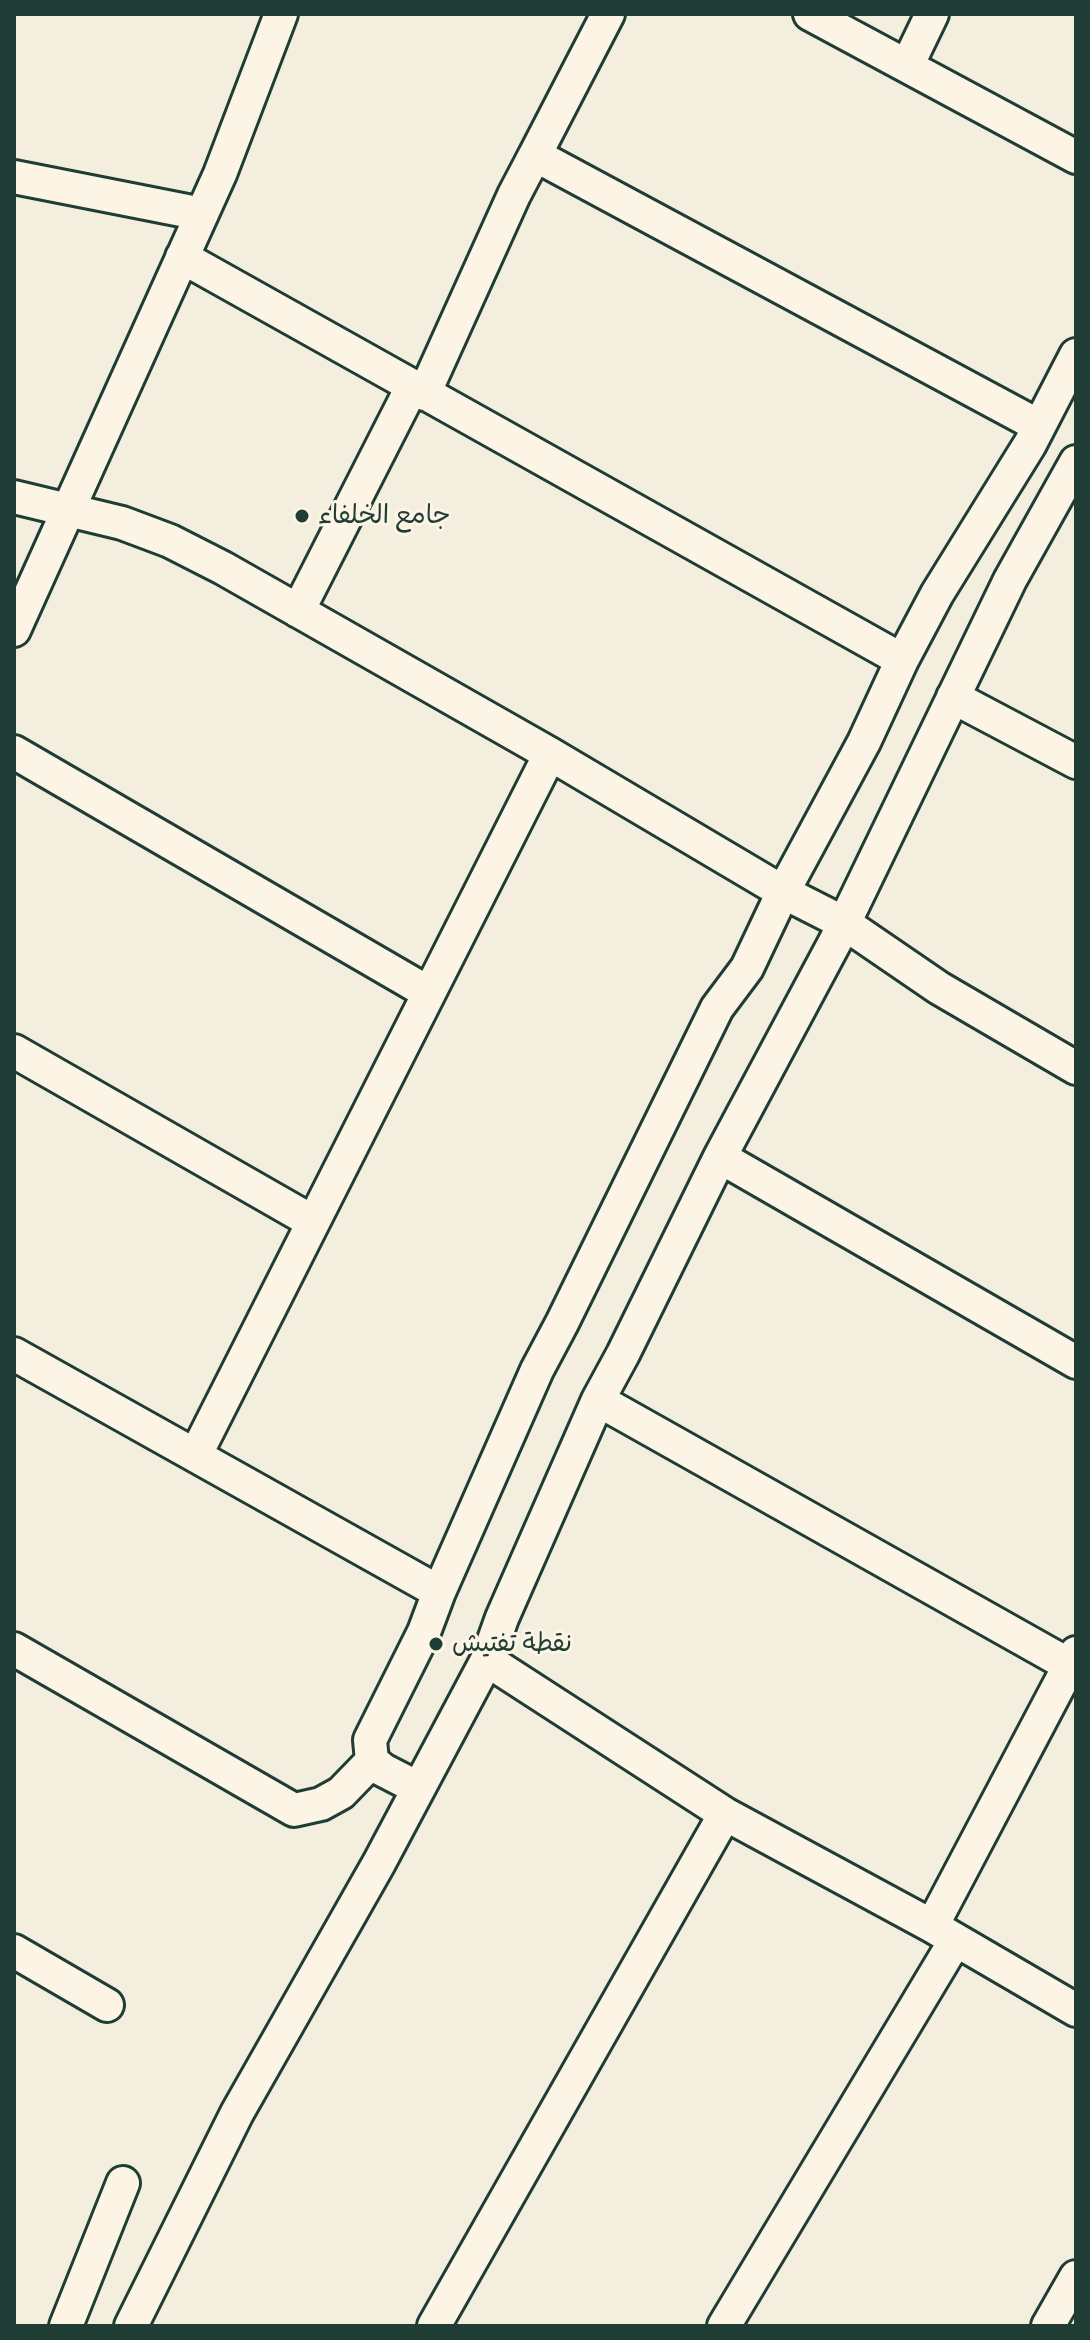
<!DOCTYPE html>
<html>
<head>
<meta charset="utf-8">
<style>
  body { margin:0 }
  #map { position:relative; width:1090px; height:2340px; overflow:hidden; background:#f3eede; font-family:"Patrick Hand",sans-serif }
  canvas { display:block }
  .frame { position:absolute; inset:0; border:16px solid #1f3d34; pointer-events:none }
</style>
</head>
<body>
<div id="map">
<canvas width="1090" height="2340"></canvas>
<div class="frame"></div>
</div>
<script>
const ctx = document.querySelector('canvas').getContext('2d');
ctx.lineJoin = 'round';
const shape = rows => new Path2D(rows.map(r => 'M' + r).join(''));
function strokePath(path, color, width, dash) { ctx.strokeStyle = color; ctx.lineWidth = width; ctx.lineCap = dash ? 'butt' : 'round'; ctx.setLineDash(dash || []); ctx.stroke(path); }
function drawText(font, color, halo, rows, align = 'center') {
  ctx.font = font + ' "Patrick Hand","Playpen Sans Arabic",sans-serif'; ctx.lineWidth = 6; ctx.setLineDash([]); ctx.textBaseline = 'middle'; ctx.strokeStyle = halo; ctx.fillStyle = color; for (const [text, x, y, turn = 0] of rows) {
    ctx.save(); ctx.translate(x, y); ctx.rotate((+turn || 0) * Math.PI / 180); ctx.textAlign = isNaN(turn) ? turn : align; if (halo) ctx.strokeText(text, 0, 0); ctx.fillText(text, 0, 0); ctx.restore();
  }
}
const minor = shape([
  [810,14,1076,157],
  [907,66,932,14],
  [535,155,608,14],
  [14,177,202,214],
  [182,257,902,660],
  [424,394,514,195,535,155,1039,426],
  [14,497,122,523,170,541,223,568,550,754,783,892,844,923,939,988,1076,1068],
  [298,611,412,387],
  [14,630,220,174,281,14],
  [953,697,1076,762],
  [14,752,429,993],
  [14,1051,313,1222],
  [720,1157,1076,1362],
  [14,1354,439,1592],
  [598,1400,1069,1665],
  [196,1454,550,754],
  [14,1649,294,1810,321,1804,341,1793,372,1761],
  [487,1660,725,1814,932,1926,1076,2010],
  [418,1788,383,1770,372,1761,370,1740,424,1632,439,1592,537,1370,562,1323,717,1008,747,968,783,892,864,742,902,660,937,594,1030,444,1076,355],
  [932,1926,1076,1653],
  [14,1951,107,2005],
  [66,2326,123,2183],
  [131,2326,237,2113,379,1863,487,1660,502,1618,598,1400,623,1354,720,1157,836,940,1010,580,1076,462],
  [434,2326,725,1814],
  [724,2326,955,1941],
  [1048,2326,1076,2277]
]);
const markers = [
  [302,516,8,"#1f3d34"],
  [436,1644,8,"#1f3d34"]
];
const poiNames = [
  ["جامع الخلفاء",318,516],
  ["نقطة تفتيش",452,1644]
];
strokePath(minor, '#1f3d34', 38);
strokePath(minor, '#fcf5e5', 32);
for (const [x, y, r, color] of markers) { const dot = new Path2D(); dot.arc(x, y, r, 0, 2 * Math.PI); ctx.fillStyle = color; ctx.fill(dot); strokePath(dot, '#fcf5e5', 3); }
drawText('26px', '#1f3d34', '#fcf5e5', poiNames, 'left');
</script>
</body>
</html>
